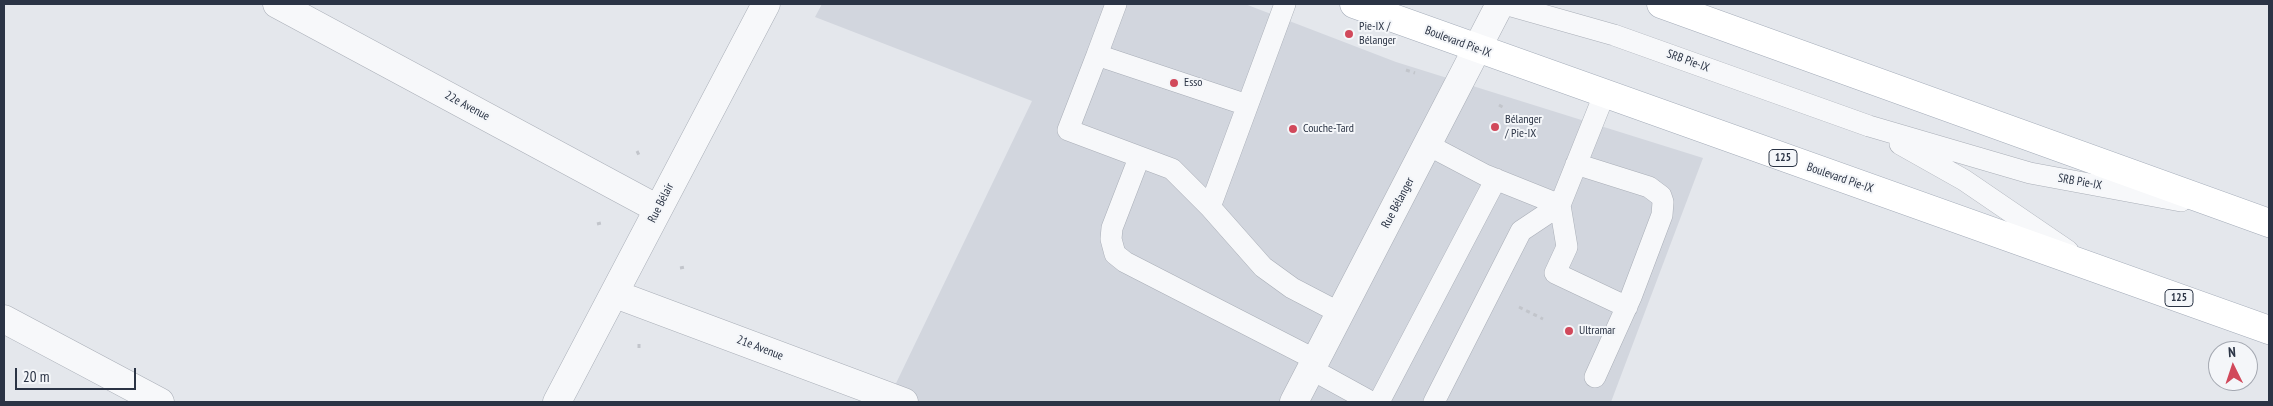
<!DOCTYPE html>
<html>
<head>
<meta charset="utf-8">
<style>
  body { margin:0 }
  #map { position:relative; width:2273px; height:406px; overflow:hidden; background:#e4e7ec; font-family:"PT Sans Narrow",sans-serif }
  canvas { display:block }
  .frame { position:absolute; inset:0; border:5px solid #2b3445; pointer-events:none }
  .north { position:absolute; left:2208px; top:341px; width:50px; height:50px; box-sizing:border-box; background:#f4f6f9; border:1px solid #a4a8b1; border-radius:50%; rotate:356deg; font-size:14px; font-weight:700; line-height:20px; text-align:center; color:#2b3445 }
  .north::after { content:''; display:block; margin:auto; width:18px; height:22px; background:#d1495b; clip-path:polygon(50% 0,100% 100%,50% 72%,0 100%) }
  .scale { position:absolute; left:15px; top:368px; width:121px; height:22px; box-sizing:border-box; border:2px solid #2b3445; border-top:0; padding-left:6px; font-size:15px; line-height:18px; white-space:nowrap; color:#2b3445; -webkit-text-stroke:4px #f4f6f9; paint-order:stroke }
</style>
</head>
<body>
<div id="map">
<canvas width="2273" height="406"></canvas>
<div class="frame"></div>
<div class="north">N</div>
<div class="scale">20 m</div>
</div>
<script>
const ctx = document.querySelector('canvas').getContext('2d');
ctx.lineJoin = 'round';
function fillPath(path, color) { ctx.fillStyle = color; ctx.fill(path, 'evenodd'); }
const shape = rows => new Path2D(rows.map(r => 'M' + r).join(''));
function strokePath(path, color, width, dash) { ctx.strokeStyle = color; ctx.lineWidth = width; ctx.lineCap = dash ? 'butt' : 'round'; ctx.setLineDash(dash || []); ctx.stroke(path); }
function drawText(font, color, halo, rows, align = 'center') {
  ctx.font = font + ' "PT Sans Narrow",sans-serif'; ctx.lineWidth = 4; ctx.setLineDash([]); ctx.textBaseline = 'middle'; ctx.strokeStyle = halo; ctx.fillStyle = color; for (const [text, x, y, turn = 0] of rows) {
    ctx.save(); ctx.translate(x, y); ctx.rotate((+turn || 0) * Math.PI / 180); ctx.textAlign = isNaN(turn) ? turn : align; if (halo) ctx.strokeText(text, 0, 0); ctx.fillText(text, 0, 0); ctx.restore();
  }
}
const built = shape([
  [822,4,1245,4,1396,62,1703,158,1611,402,887,402,1032,101,815,17]
]);
const path = shape([
  [1406,70,1415,73],
  [1499,105,1506,109],
  [637,151,639,155],
  [597,224,601,223],
  [680,268,685,267],
  [1519,307,1543,319],
  [639,344,639,348]
]);
const service = shape([
  [1116,4,1097,55,1247,105],
  [1285,4,1210,207,1263,267,1292,288,1340,313],
  [1504,4,1614,35,1869,126,2030,173,2181,201],
  [1097,55,1068,130,1172,169,1210,207],
  [1900,144,1964,180,2068,251],
  [1428,145,1485,175,1560,205,1604,95],
  [1139,158,1112,228,1111,239,1115,254,1125,262,1316,360],
  [1576,164,1649,187,1661,196,1663,202,1662,215,1631,297,1595,377],
  [1311,369,1371,402],
  [1379,402,1496,179],
  [1434,402,1521,231,1560,205,1567,247,1555,273,1627,307]
]);
const minor = shape([
  [277,4,658,209],
  [615,294,904,402],
  [4,319,160,402],
  [557,402,766,4]
]);
const tertiary = shape([
  [1294,402,1500,4]
]);
const primary = shape([
  [1354,4,2269,330],
  [1661,4,2269,223]
]);
const markers = [
  [1349,34,5,"#d1495b"],
  [1174,83,5,"#d1495b"],
  [1495,127,5,"#d1495b"],
  [1293,129,5,"#d1495b"],
  [1569,331,5,"#d1495b"]
];
const shields = [
  [1783,158,28],
  [2179,298,28]
];
const shieldNames = [
  ["125",1783,158],
  ["125",2179,298]
];
const poiNames = [
  ["Pie-IX /",1359,27],
  ["Bélanger",1359,41],
  ["Esso",1184,83],
  ["Bélanger",1505,120],
  ["/ Pie-IX",1505,134],
  ["Couche-Tard",1303,129],
  ["Ultramar",1579,331]
];
const streetNames = [
  ["Boulevard Pie-IX",1458,42,20],
  ["SRB Pie-IX",1688,61,20],
  ["22e Avenue",467,106,28],
  ["Boulevard Pie-IX",1840,178,19],
  ["SRB Pie-IX",2080,182,10],
  ["Rue Bélair",661,203,-63],
  ["Rue Bélanger",1398,203,-62],
  ["21e Avenue",760,348,21]
];
fillPath(built, '#d2d6de');
strokePath(service, '#a9aeb7', 22);
strokePath(minor, '#a9aeb7', 29);
strokePath(tertiary, '#a9aeb7', 29);
strokePath(primary, '#a3abb8', 29);
strokePath(path, '#c2c5cb', 3, [4, 4]);
strokePath(service, '#f7f8fa', 21);
strokePath(minor, '#f7f8fa', 28);
strokePath(tertiary, '#f7f8fa', 28);
strokePath(primary, '#fff', 28);
for (const [x, y, r, color] of markers) { const dot = new Path2D(); dot.arc(x, y, r, 0, 2 * Math.PI); ctx.fillStyle = color; ctx.fill(dot); strokePath(dot, '#f4f6f9', 2); }
for (const [x, y, w] of shields) { const box = new Path2D(); box.roundRect(x - w / 2, y - 8.5, w, 17, 4); ctx.fillStyle = '#f4f6f9'; ctx.fill(box); strokePath(box, '#2b3445', 1); }
drawText('bold 11px', '#2b3445', null, shieldNames);
drawText('12px', '#2b3445', '#f4f6f9', poiNames, 'left');
drawText('12px', '#2b3445', '#f4f6f9', streetNames);
</script>
</body>
</html>
